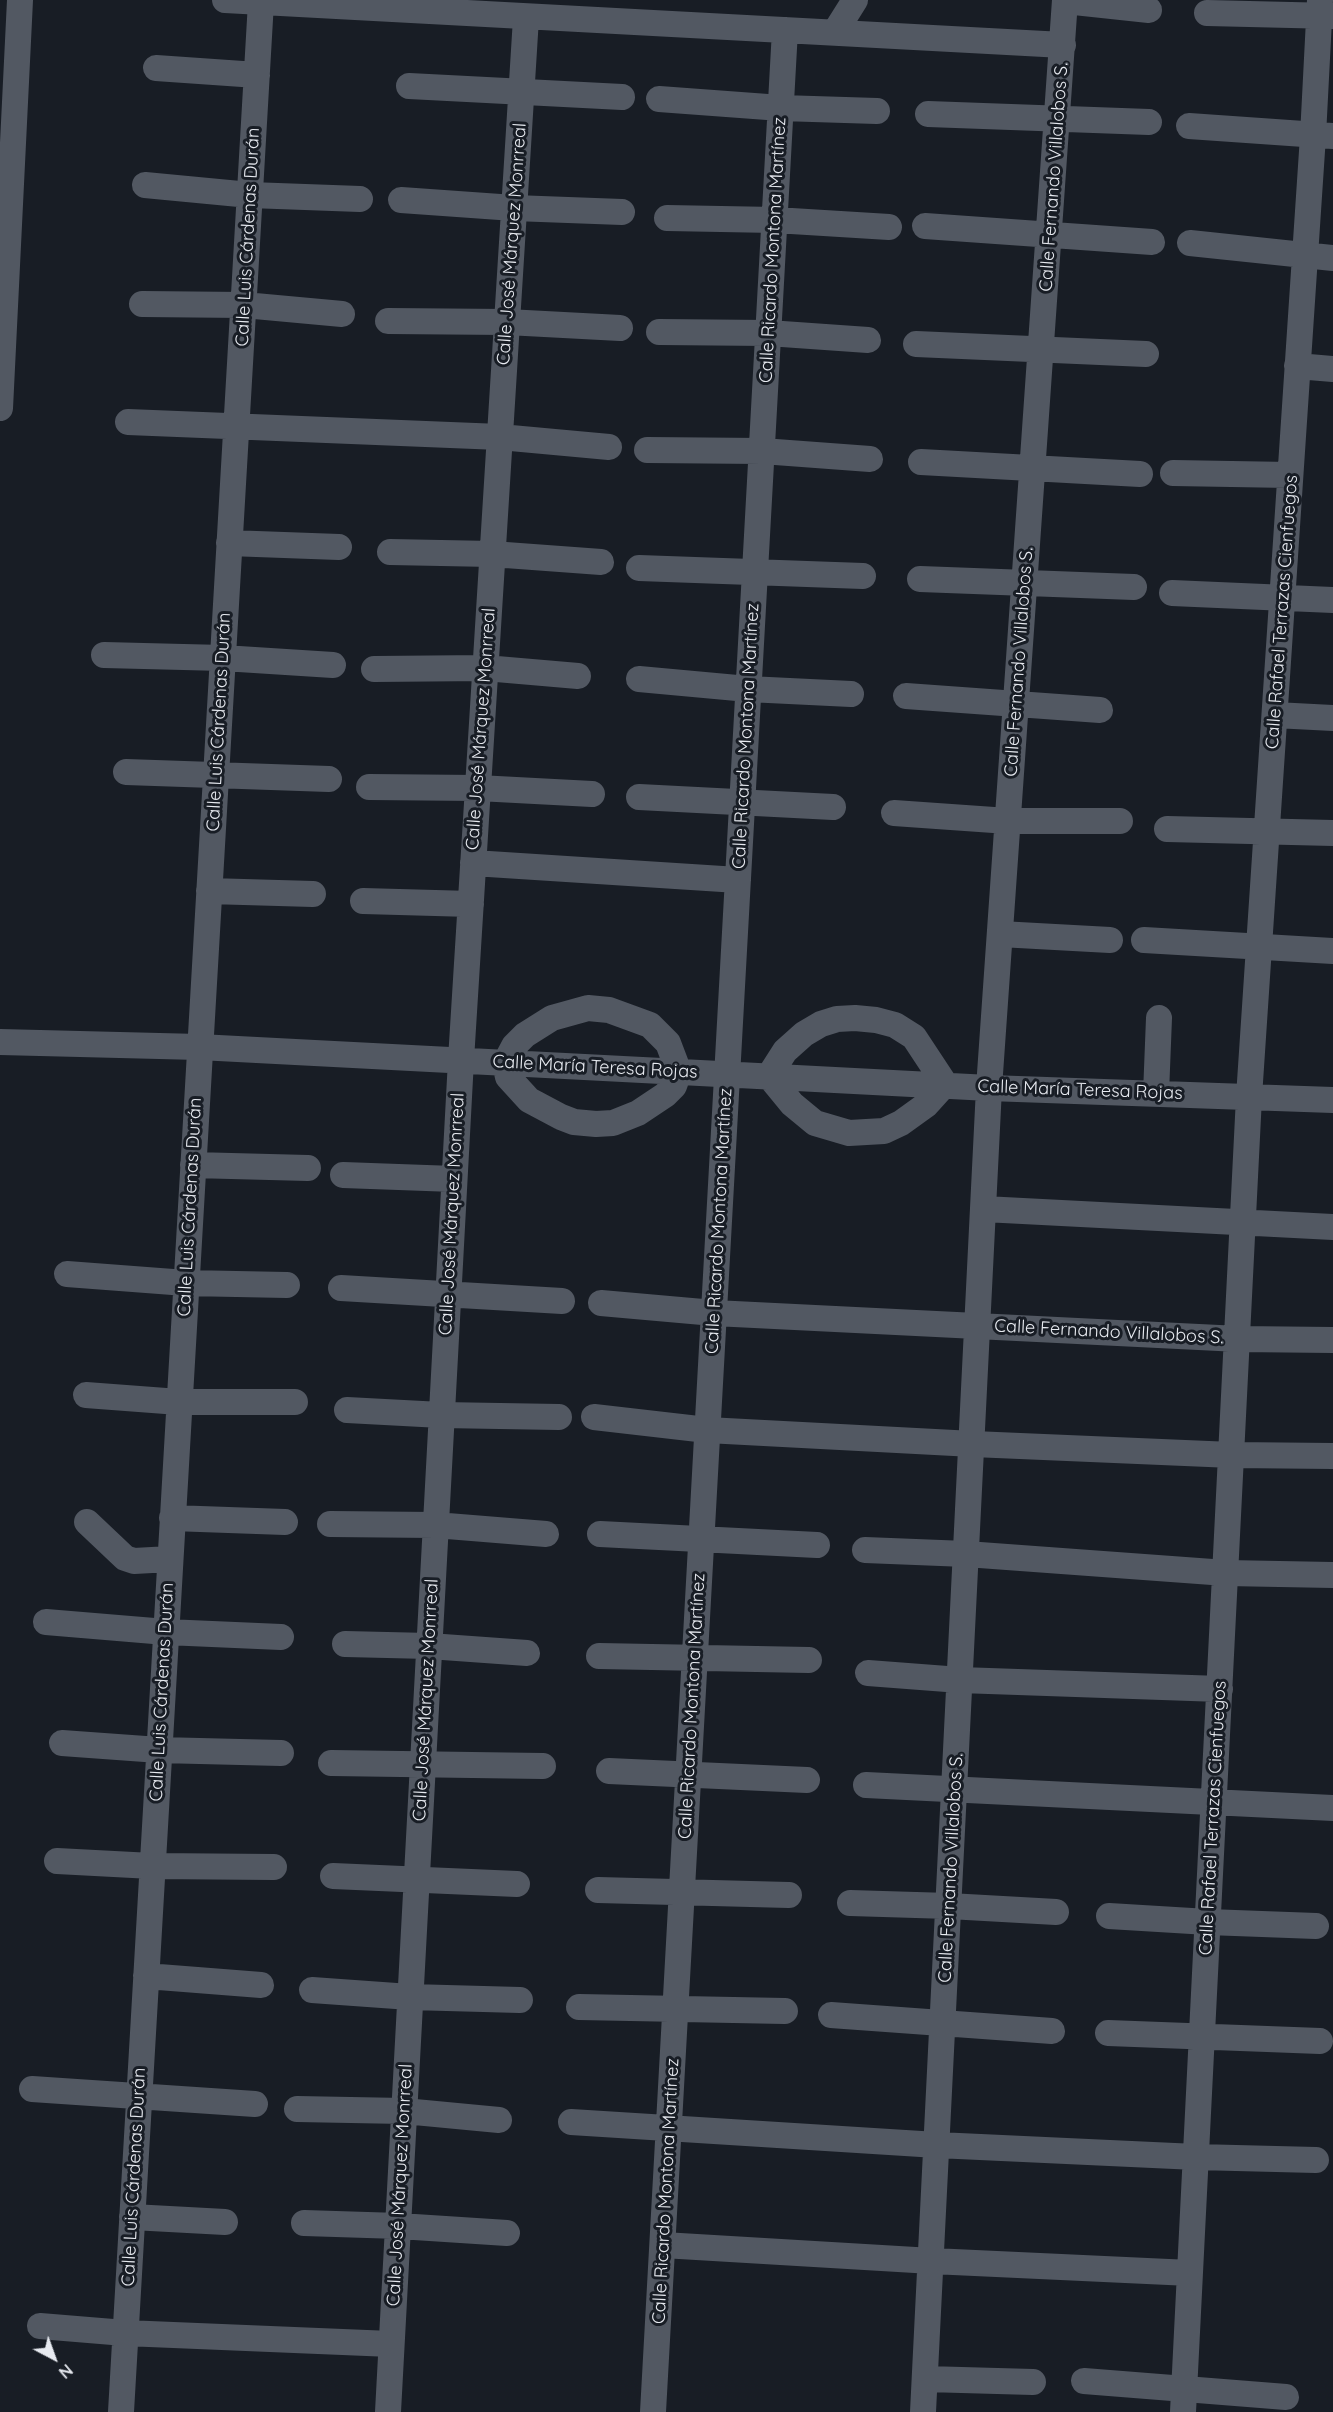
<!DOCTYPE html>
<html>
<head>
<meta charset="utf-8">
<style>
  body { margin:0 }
  #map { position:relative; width:1333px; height:2412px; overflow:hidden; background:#181d25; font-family:Quicksand,sans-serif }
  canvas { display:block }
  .north { position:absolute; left:24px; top:2328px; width:60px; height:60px; -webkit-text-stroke:4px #181d25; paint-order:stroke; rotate:139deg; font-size:16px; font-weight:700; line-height:24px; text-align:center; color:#e7eaf0 }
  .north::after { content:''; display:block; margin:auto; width:21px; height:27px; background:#e7eaf0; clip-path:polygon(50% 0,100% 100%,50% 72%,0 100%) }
</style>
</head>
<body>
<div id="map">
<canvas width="1333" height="2412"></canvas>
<div class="north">N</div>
</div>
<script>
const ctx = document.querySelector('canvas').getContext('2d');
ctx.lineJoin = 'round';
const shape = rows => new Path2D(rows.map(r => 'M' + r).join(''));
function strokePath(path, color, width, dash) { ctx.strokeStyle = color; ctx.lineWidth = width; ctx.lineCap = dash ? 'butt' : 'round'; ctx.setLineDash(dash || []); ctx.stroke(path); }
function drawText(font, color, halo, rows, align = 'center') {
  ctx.font = font + ' Quicksand,sans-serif'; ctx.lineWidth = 6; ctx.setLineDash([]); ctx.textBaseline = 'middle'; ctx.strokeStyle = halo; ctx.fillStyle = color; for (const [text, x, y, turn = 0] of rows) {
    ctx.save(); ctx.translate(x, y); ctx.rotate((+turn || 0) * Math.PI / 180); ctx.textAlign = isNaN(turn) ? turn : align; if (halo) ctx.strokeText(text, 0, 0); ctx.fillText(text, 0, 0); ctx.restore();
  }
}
const minor = shape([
  [225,0,1063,45],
  [1065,1,1149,10],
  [1207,13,1333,16],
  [835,32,855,0],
  [156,68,257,75],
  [409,86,622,97],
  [659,99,781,108,877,111],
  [928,114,1149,122],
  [1189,126,1333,136],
  [145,185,250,195,360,199],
  [401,200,514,208,622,212],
  [667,218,775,220,889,227],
  [925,226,1152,242],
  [1190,243,1333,258],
  [142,304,244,305,342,314],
  [388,321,507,322,620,328],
  [659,332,768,333,868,340],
  [916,344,1146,354],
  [1297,366,1333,369],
  [0,408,20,0],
  [128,422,500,437,609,447],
  [647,450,762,451,870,459],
  [921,462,1140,474],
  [1173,473,1290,475],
  [229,543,339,547],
  [390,552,492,554,601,562],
  [639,568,863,576],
  [920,579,1134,587],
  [1172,593,1333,600],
  [104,655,223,658,333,665],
  [374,669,485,668,578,676],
  [639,679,748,689,851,694],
  [906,696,1100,710],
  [1275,715,1333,718],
  [126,772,329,779],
  [369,787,478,788,592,794],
  [639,797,833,807],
  [894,813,1008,821,1120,821],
  [1167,829,1333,833],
  [473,863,738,880],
  [209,891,313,894],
  [363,901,471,904],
  [1000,934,1110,940],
  [1144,940,1333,951],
  [588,1008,609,1010,650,1025,668,1043,679,1072,674,1086,665,1095,638,1113,613,1123,596,1124,574,1122,561,1117,529,1100,508,1077,505,1063,514,1046,525,1035,552,1018,588,1008],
  [855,1018,876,1020,895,1025,914,1037,945,1084,926,1105,901,1123,884,1131,849,1133,815,1123,792,1104,769,1076,785,1051,804,1034,821,1024,837,1019,855,1018],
  [0,1042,199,1047,989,1088,1333,1100],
  [1156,1094,1159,1018],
  [193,1165,308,1168],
  [343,1175,454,1179],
  [984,1209,1333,1227],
  [67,1274,186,1283,287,1285],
  [341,1288,562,1301],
  [601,1303,714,1313,1239,1339,1333,1340],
  [86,1395,179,1402,295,1402],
  [347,1410,441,1415,559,1417],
  [594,1417,707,1430,973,1444,1232,1455,1333,1456],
  [172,1518,285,1522],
  [87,1522,125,1558,134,1561,170,1559],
  [330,1524,435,1525,546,1534],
  [600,1534,817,1545],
  [865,1550,966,1554,1226,1573,1333,1575],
  [46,1622,166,1632,281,1637],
  [345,1644,429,1646,527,1653],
  [599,1656,809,1660],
  [868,1673,960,1680,1220,1689],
  [62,1743,159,1750,281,1753],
  [331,1763,543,1766],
  [609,1771,807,1780],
  [866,1785,1333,1808],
  [57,1861,152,1866,274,1867],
  [333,1876,517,1884],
  [598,1890,789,1895],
  [850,1903,949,1906,1056,1912],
  [1109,1916,1208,1922,1316,1926],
  [146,1976,261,1985],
  [312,1990,410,1997,520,2000],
  [579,2007,785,2011],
  [831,2015,1052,2031],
  [1108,2033,1320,2041],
  [32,2089,255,2104],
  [297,2109,404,2111,499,2120],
  [571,2122,937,2145,1196,2157,1316,2160],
  [132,2217,225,2222],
  [304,2223,399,2226,507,2233],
  [663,2245,932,2261,1190,2273],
  [40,2326,125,2333,391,2344],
  [926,2379,1033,2382],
  [1084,2381,1286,2397],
  [121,2412,261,2],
  [388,2412,461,1060,526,18],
  [653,2412,785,30],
  [923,2412,989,1088,1065,0],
  [1183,2412,1249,1097,1313,136,1320,0]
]);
const streetNames = [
  ["Calle Fernando Villalobos S.",1054,177,-86],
  ["Calle Luis Cárdenas Durán",248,237,-87],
  ["Calle José Márquez Monrreal",512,244,-86],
  ["Calle Ricardo Montona Martínez",773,250,-87],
  ["Calle Rafael Terrazas Cienfuegos",1282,612,-86],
  ["Calle Fernando Villalobos S.",1019,662,-86],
  ["Calle Luis Cárdenas Durán",219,722,-87],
  ["Calle José Márquez Monrreal",481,729,-86],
  ["Calle Ricardo Montona Martínez",746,736,-87],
  ["Calle María Teresa Rojas",595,1067,3],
  ["Calle María Teresa Rojas",1080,1090,2],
  ["Calle Luis Cárdenas Durán",190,1207,-87],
  ["Calle José Márquez Monrreal",452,1214,-87],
  ["Calle Ricardo Montona Martínez",719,1221,-87],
  ["Calle Fernando Villalobos S.",1109,1332,3],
  ["Calle Luis Cárdenas Durán",162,1692,-87],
  ["Calle José Márquez Monrreal",426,1700,-87],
  ["Calle Ricardo Montona Martínez",692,1706,-87],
  ["Calle Rafael Terrazas Cienfuegos",1213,1818,-87],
  ["Calle Fernando Villalobos S.",951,1868,-87],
  ["Calle Luis Cárdenas Durán",134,2177,-87],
  ["Calle José Márquez Monrreal",400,2185,-87],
  ["Calle Ricardo Montona Martínez",666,2191,-87]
];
strokePath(minor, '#525862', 26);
drawText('18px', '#e7eaf0', '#181d25', streetNames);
</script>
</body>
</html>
